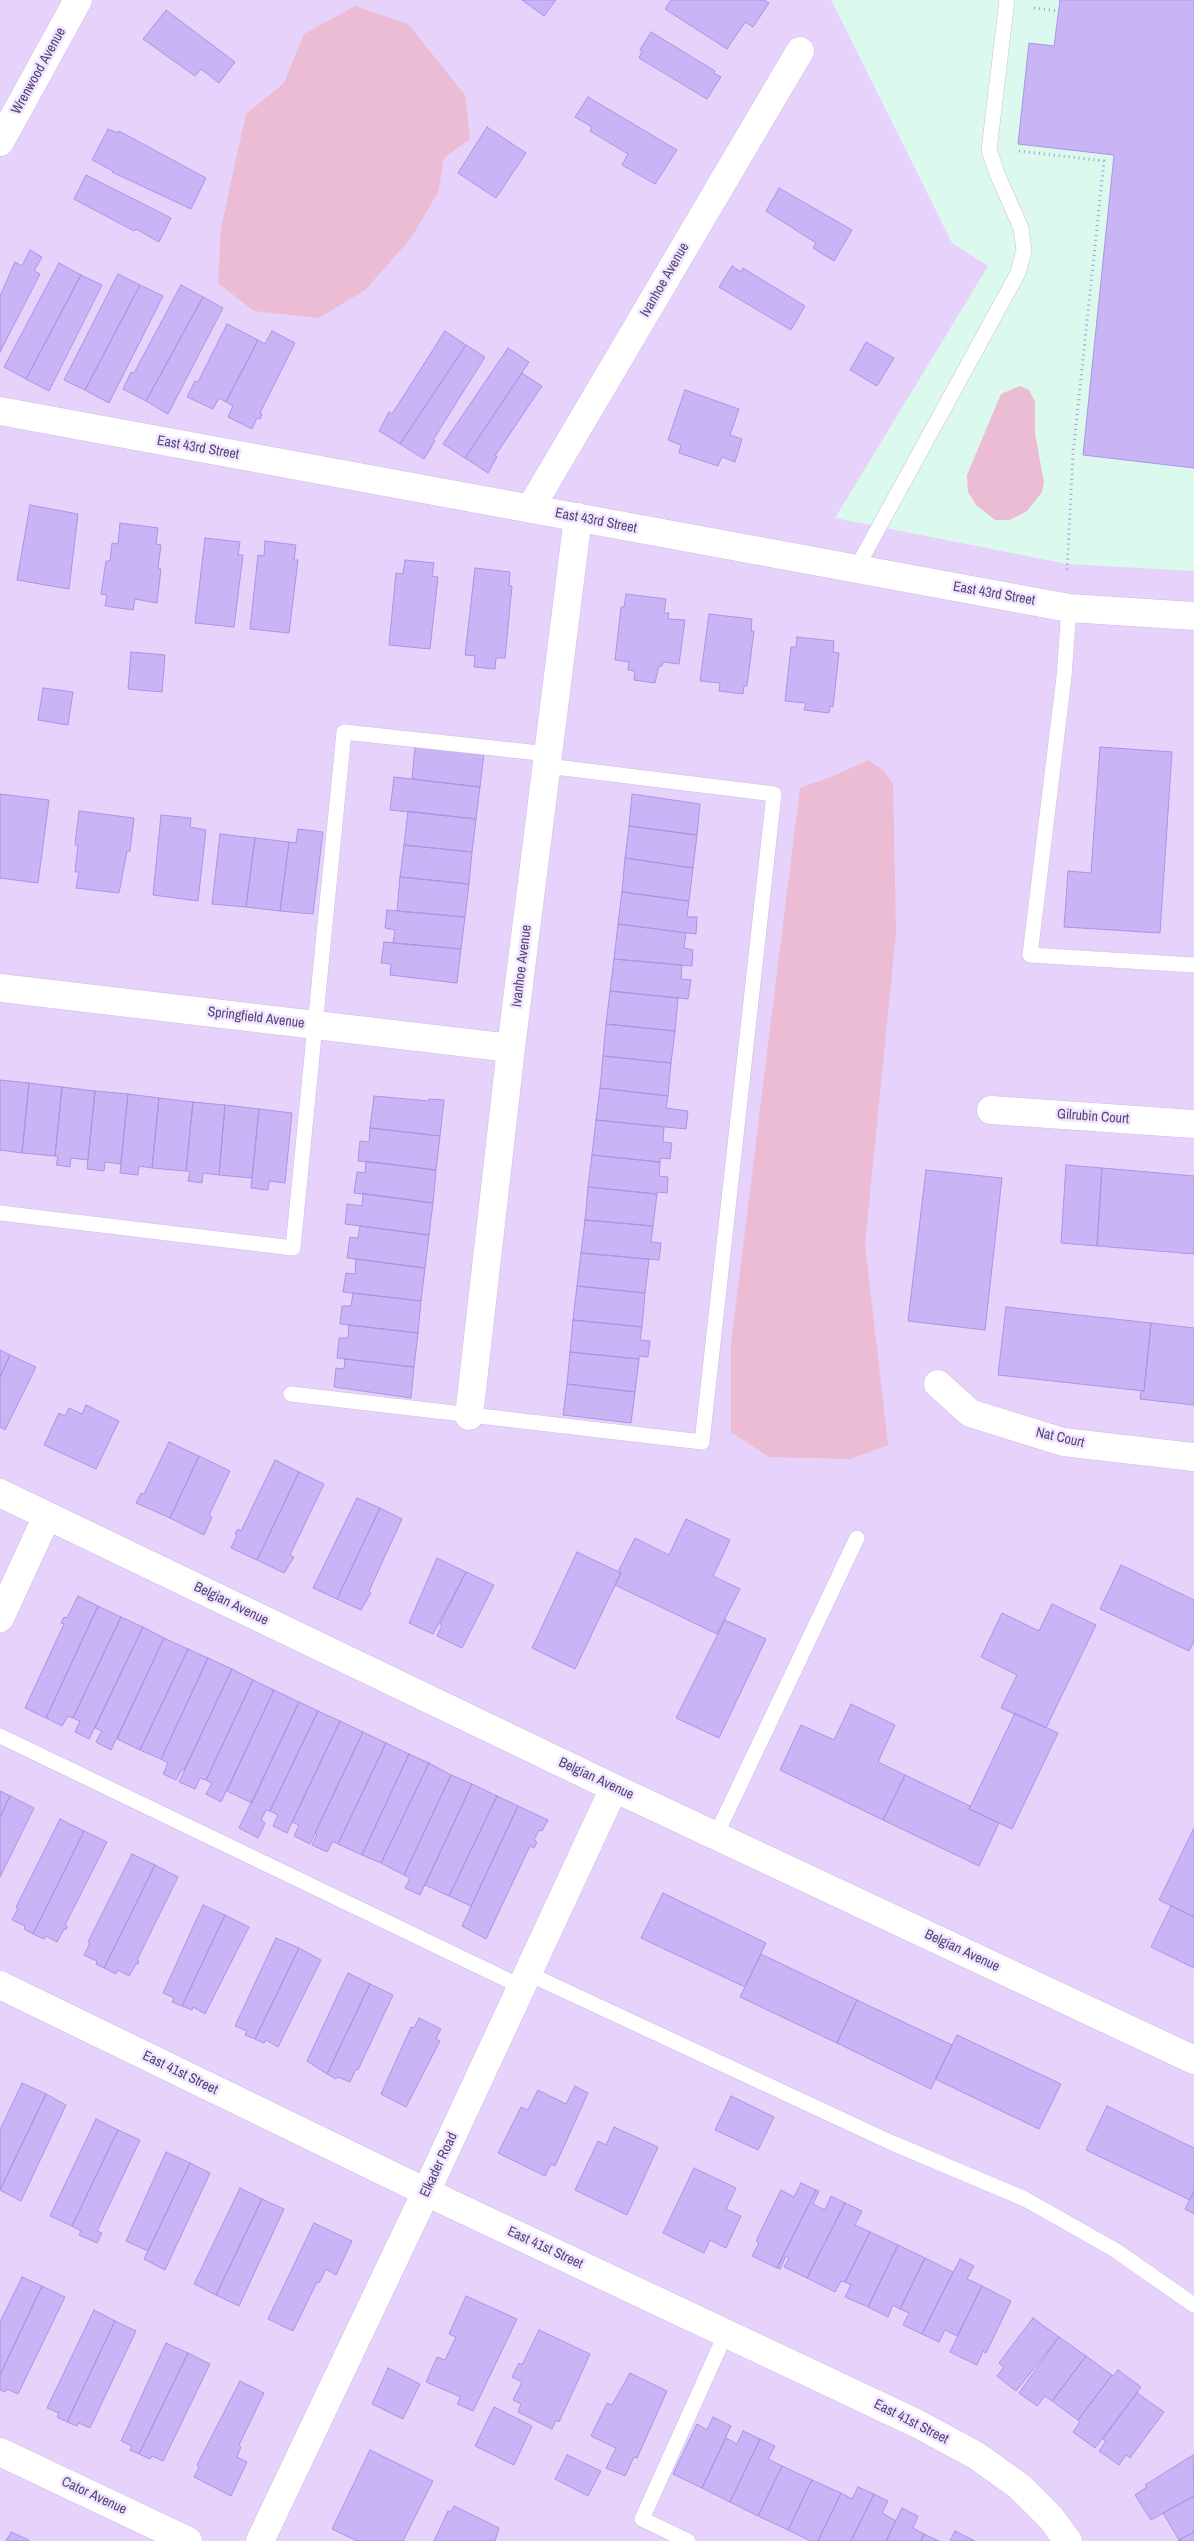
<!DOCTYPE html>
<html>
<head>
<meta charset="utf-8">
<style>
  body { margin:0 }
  canvas { display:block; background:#efdefe }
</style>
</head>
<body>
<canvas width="1194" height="2541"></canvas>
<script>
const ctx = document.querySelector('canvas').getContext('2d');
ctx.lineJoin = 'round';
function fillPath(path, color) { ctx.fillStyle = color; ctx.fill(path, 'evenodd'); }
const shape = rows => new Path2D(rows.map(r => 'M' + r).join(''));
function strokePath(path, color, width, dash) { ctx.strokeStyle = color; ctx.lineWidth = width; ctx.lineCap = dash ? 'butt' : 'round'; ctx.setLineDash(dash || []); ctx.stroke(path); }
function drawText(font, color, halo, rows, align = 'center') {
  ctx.font = font + ' "Archivo Narrow",sans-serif'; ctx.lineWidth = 5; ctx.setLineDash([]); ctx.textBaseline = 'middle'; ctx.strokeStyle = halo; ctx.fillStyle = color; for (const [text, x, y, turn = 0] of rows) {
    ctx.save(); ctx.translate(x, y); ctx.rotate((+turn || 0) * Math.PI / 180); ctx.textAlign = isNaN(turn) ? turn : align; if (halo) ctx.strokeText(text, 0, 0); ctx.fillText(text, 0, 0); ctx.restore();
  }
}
const residential = shape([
  [0,0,1194,0,1194,2541,0,2541]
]);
const education = shape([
  [831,0,1194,0,1194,571,1067,564,835,518,988,266,952,243]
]);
const green = shape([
  [355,6,408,24,465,95,470,139,444,158,438,192,411,238,365,290,319,318,254,311,218,283,221,228,246,114,284,83,304,34],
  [1020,386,1029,390,1035,402,1035,433,1044,483,1042,492,1027,511,1010,520,995,520,976,505,968,492,967,475,1001,394],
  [868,760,884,771,893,784,896,932,865,1244,888,1445,851,1459,769,1457,731,1432,731,1343,800,788,836,775]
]);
const building = shape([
  [522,0,556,0,544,16,522,0],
  [671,0,764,0,769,3,753,27,745,22,727,49,665,9,671,0],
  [1060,0,1194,0,1194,468,1083,455,1114,155,1018,144,1029,43,1054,46,1060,0],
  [166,10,235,62,219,83,201,69,195,76,143,39,166,10],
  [651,32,715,71,714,73,721,77,707,99,639,58,642,51,640,50,651,32],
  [588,97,677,150,655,184,622,165,628,154,590,131,592,127,575,117,588,97],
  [487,127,526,153,496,198,458,173,487,127],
  [108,129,118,133,119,131,206,178,191,209,112,172,113,171,92,160,108,129],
  [86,175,171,218,159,242,136,229,134,231,74,199,86,175],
  [779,188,852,230,834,261,813,248,816,243,766,211,779,188],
  [30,250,42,257,34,271,40,274,0,352,0,296,15,262,22,266,30,250],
  [59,263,81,275,26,379,4,367,59,263],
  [732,266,741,272,743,268,805,306,791,330,719,287,732,266],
  [118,274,140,285,85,390,64,380,118,274],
  [81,275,102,285,49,391,26,379,81,275],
  [140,285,163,296,109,403,85,390,140,285],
  [181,285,203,297,146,401,123,389,131,372,134,373,181,285],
  [203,297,223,308,168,414,146,401,203,297],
  [227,324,258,340,226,402,219,398,213,409,187,397,195,381,198,382,227,324],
  [272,331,295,343,260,413,262,414,260,419,257,418,252,429,228,417,233,406,226,402,258,340,265,344,272,331],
  [445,331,466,345,400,444,379,431,389,412,392,414,445,331],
  [866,342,894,358,877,386,850,370,866,342],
  [466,345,485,357,433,440,435,441,424,459,400,444,466,345],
  [508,348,529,362,465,458,443,444,508,348],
  [522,373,542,386,495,456,497,457,488,473,465,458,522,373],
  [685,390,739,409,730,435,742,439,735,462,722,457,718,466,679,453,681,445,668,440,685,390],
  [30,505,78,514,69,589,17,580,30,505],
  [120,523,158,528,156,544,161,545,158,568,161,569,157,603,135,599,133,610,105,606,107,595,101,594,106,561,110,561,112,543,118,544,120,523],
  [205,538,240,542,238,555,243,555,234,627,195,623,205,538],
  [265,541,296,545,294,560,298,560,289,633,250,629,258,555,264,556,265,541],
  [405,560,434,563,432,576,438,577,430,649,389,645,396,573,403,574,405,560],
  [475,568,510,572,509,586,512,586,505,658,496,658,495,669,474,667,475,656,465,655,475,568],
  [626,594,666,599,664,613,669,613,668,619,685,620,679,664,663,662,662,666,659,666,655,683,634,680,635,671,628,670,629,662,615,660,621,607,624,607,626,594],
  [709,614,752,619,751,631,754,631,747,686,744,686,743,694,719,691,720,683,700,681,709,614],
  [797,637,834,641,833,652,839,653,833,707,830,706,829,713,804,710,806,703,785,701,791,647,796,647,797,637],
  [131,652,165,655,162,692,128,689,131,652],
  [43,688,73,692,68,725,38,720,43,688],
  [415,747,484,753,480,787,412,779,415,747],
  [1100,747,1172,752,1160,933,1064,927,1068,871,1091,873,1100,747],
  [394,777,480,787,476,819,390,810,394,777],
  [0,794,49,800,38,883,0,878,0,794],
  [632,794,700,804,697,835,629,826,632,794],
  [79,811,134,818,130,851,127,851,119,893,76,888,79,872,75,872,78,845,75,845,79,811],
  [408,811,476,819,472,852,404,845,408,811],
  [161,815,191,818,190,827,206,830,198,901,153,895,161,815],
  [629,826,697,835,693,868,625,858,629,826],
  [298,829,323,832,313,914,280,911,289,842,296,843,298,829],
  [220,834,255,838,246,907,212,904,220,834],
  [255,838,289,842,280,911,246,907,255,838],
  [404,845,472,852,469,884,400,877,404,845],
  [625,858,693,868,689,901,622,892,625,858],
  [400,877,469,884,465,917,397,911,400,877],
  [622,892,689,901,687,917,697,917,696,934,618,924,622,892],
  [387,910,465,917,461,949,393,943,395,930,385,928,387,910],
  [618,924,686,933,684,948,693,950,692,966,614,959,618,924],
  [384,942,461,949,457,983,390,975,391,964,381,963,384,942],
  [614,959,682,965,681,979,691,980,688,999,610,991,614,959],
  [610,991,678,998,675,1031,606,1024,610,991],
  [606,1024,675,1031,671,1063,603,1056,606,1024],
  [603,1056,671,1063,668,1096,600,1088,603,1056],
  [0,1080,29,1083,22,1153,0,1150,0,1080],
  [29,1083,62,1087,55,1156,22,1153,29,1083],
  [62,1087,95,1091,88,1160,71,1158,70,1167,56,1165,58,1157,55,1156,62,1087],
  [600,1088,668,1096,666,1108,688,1111,686,1129,596,1120,600,1088],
  [95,1091,128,1094,121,1164,105,1162,104,1171,87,1169,95,1091],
  [128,1094,159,1098,152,1168,139,1166,138,1175,120,1173,128,1094],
  [374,1096,429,1101,429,1099,444,1100,440,1136,370,1128,374,1096],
  [159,1098,193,1102,186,1171,152,1168,159,1098],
  [193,1102,225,1105,219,1175,203,1173,202,1183,188,1181,190,1172,186,1171,193,1102],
  [225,1105,259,1109,252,1178,219,1175,225,1105],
  [259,1109,292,1113,285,1183,269,1181,268,1190,251,1188,259,1109],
  [596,1120,664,1127,663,1142,672,1143,670,1159,661,1158,660,1162,592,1155,596,1120],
  [370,1128,440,1136,436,1170,358,1161,360,1141,369,1142,370,1128],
  [592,1155,660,1162,659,1176,668,1177,667,1193,657,1192,657,1194,588,1187,592,1155],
  [366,1161,436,1170,433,1203,354,1193,357,1172,365,1173,366,1161],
  [1066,1165,1102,1168,1097,1246,1061,1243,1066,1165],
  [1102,1168,1194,1176,1194,1254,1097,1246,1102,1168],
  [926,1170,1002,1178,985,1330,908,1321,926,1170],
  [588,1187,657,1194,653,1226,585,1220,588,1187],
  [363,1193,433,1203,429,1235,345,1224,347,1204,362,1206,363,1193],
  [585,1220,653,1226,651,1242,661,1243,659,1260,581,1253,585,1220],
  [360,1226,429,1235,425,1268,347,1258,350,1237,358,1238,360,1226],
  [581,1253,649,1259,645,1293,577,1286,581,1253],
  [356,1259,425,1268,421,1301,343,1292,346,1273,355,1274,356,1259],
  [577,1286,645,1293,642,1327,573,1320,577,1286],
  [353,1293,421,1301,418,1333,340,1324,342,1306,351,1306,353,1293],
  [1006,1307,1151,1323,1144,1391,998,1375,1006,1307],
  [573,1320,642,1327,640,1340,650,1341,648,1357,639,1356,639,1359,570,1352,573,1320],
  [1151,1323,1194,1328,1194,1405,1140,1399,1141,1391,1144,1391,1151,1323],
  [349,1325,418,1333,414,1367,337,1358,339,1338,348,1338,349,1325],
  [0,1350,10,1355,0,1377,0,1350],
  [570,1352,639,1359,635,1392,567,1384,570,1352],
  [10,1355,36,1367,5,1430,0,1427,0,1377,10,1355],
  [345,1359,414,1367,411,1398,334,1387,336,1368,344,1369,345,1359],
  [567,1384,635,1392,631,1423,563,1415,567,1384],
  [86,1405,119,1421,96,1469,44,1445,59,1413,65,1416,69,1408,82,1414,86,1405],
  [169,1442,199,1456,170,1518,136,1503,141,1493,144,1494,169,1442],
  [199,1456,230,1471,209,1515,212,1517,204,1535,170,1518,199,1456],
  [275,1460,299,1472,257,1560,231,1548,237,1535,235,1534,238,1529,241,1531,275,1460],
  [299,1472,324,1484,290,1555,294,1557,284,1573,257,1560,299,1472],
  [357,1498,380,1508,337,1599,313,1588,357,1498],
  [380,1508,402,1519,369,1591,371,1593,361,1610,337,1599,380,1508],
  [686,1519,730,1540,713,1576,740,1589,717,1634,615,1585,621,1573,618,1572,635,1538,669,1555,686,1519],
  [577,1552,621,1573,575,1669,532,1648,577,1552],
  [437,1558,466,1572,433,1634,409,1623,437,1558],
  [1121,1565,1194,1600,1194,1641,1189,1651,1100,1609,1121,1565],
  [466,1572,494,1585,462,1648,437,1636,442,1625,440,1624,466,1572],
  [78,1596,98,1606,46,1718,25,1708,64,1624,61,1623,64,1617,67,1618,78,1596],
  [1052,1604,1096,1625,1046,1728,1001,1708,1017,1675,981,1657,1002,1613,1039,1631,1052,1604],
  [98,1606,121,1617,73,1718,68,1716,62,1726,46,1718,98,1606],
  [121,1617,143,1627,89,1739,75,1732,80,1721,73,1718,121,1617],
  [725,1620,766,1639,719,1738,676,1718,725,1620],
  [143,1627,164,1638,111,1750,96,1742,102,1731,95,1728,143,1627],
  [164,1638,188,1649,140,1750,117,1739,164,1638],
  [188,1649,208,1658,161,1759,140,1750,188,1649],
  [208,1658,232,1669,184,1770,182,1769,176,1780,163,1774,168,1763,161,1759,208,1658],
  [232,1669,253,1680,206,1780,200,1778,195,1789,179,1782,232,1669],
  [253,1680,274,1690,221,1802,206,1794,212,1783,206,1780,253,1680],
  [274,1690,299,1702,252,1803,227,1791,274,1690],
  [299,1702,318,1711,270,1811,266,1810,261,1820,265,1823,258,1838,239,1828,299,1702],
  [851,1704,895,1725,878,1762,905,1775,883,1820,780,1770,801,1725,834,1740,851,1704],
  [318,1711,340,1721,287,1833,273,1826,278,1815,270,1811,318,1711],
  [1015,1713,1058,1733,1012,1829,969,1809,1015,1713],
  [340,1721,363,1732,310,1844,294,1836,299,1825,292,1822,340,1721],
  [363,1732,386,1743,338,1844,333,1841,327,1852,312,1845,317,1834,315,1833,363,1732],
  [386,1743,409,1754,362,1855,338,1844,386,1743],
  [409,1754,429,1763,381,1863,362,1855,409,1754],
  [429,1763,451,1775,404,1875,381,1863,429,1763],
  [451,1775,472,1784,420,1895,405,1888,410,1878,404,1875,451,1775],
  [905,1775,970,1806,969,1809,999,1823,979,1866,883,1820,905,1775],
  [472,1784,497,1796,449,1896,425,1885,472,1784],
  [0,1791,10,1796,0,1817,0,1791],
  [10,1796,34,1808,0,1877,0,1817,10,1796],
  [497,1796,518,1806,471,1906,449,1896,497,1796],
  [518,1806,548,1820,542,1831,539,1830,534,1840,537,1842,534,1848,530,1846,486,1939,462,1926,518,1806],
  [60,1819,84,1831,33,1934,24,1929,25,1926,12,1920,18,1908,16,1907,60,1819],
  [1194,1828,1194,1917,1159,1900,1194,1828],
  [84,1831,107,1842,65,1925,67,1926,66,1930,64,1929,57,1942,46,1936,44,1939,33,1934,84,1831],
  [132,1854,155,1865,104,1968,96,1964,97,1961,84,1955,90,1943,88,1942,132,1854],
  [155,1865,178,1877,137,1960,139,1961,138,1964,136,1964,129,1976,118,1970,116,1974,104,1968,155,1865],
  [663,1893,766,1943,745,1987,641,1938,663,1893],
  [203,1905,225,1915,182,2006,172,2002,174,1998,163,1993,203,1905],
  [1171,1906,1194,1917,1194,1968,1151,1947,1171,1906],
  [225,1915,249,1927,205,2014,193,2007,192,2010,182,2006,225,1915],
  [276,1938,299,1948,255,2039,245,2035,247,2031,235,2026,276,1938],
  [299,1948,321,1960,278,2047,266,2040,264,2043,255,2039,299,1948],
  [761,1954,857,2000,837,2043,740,1997,761,1954],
  [348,1973,370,1984,327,2074,307,2061,348,1973],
  [370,1984,393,1995,358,2070,356,2069,350,2082,338,2077,336,2079,327,2074,370,1984],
  [857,2000,952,2045,931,2089,837,2043,857,2000],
  [419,2018,441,2029,436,2039,440,2041,406,2107,381,2094,411,2027,414,2028,419,2018],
  [957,2035,1061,2084,1039,2129,935,2079,957,2035],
  [22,2083,46,2094,0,2190,0,2130,22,2083],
  [575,2086,588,2093,555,2166,551,2164,545,2176,498,2153,521,2107,528,2110,538,2090,566,2104,575,2086],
  [46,2094,66,2105,21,2201,0,2190,46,2094],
  [731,2096,774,2117,758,2150,715,2130,731,2096],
  [1107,2106,1194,2148,1194,2191,1190,2200,1086,2150,1107,2106],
  [96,2119,118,2130,72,2226,50,2216,96,2119],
  [614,2127,658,2147,627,2215,575,2190,598,2141,606,2145,614,2127],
  [118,2130,140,2140,97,2231,102,2233,97,2243,79,2235,81,2231,72,2226,118,2130],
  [166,2152,190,2163,148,2251,126,2241,166,2152],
  [190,2163,210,2173,165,2270,144,2259,190,2163],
  [694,2168,736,2188,726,2209,741,2216,726,2248,710,2240,704,2253,663,2233,694,2168],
  [801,2183,816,2190,777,2268,752,2256,759,2243,756,2241,781,2190,794,2197,801,2183],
  [240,2188,262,2199,216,2295,194,2284,240,2188],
  [816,2190,819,2191,813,2204,825,2210,831,2196,845,2203,807,2278,784,2267,789,2258,786,2256,780,2269,777,2268,816,2190],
  [1194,2191,1194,2214,1185,2209,1194,2191],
  [262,2199,284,2209,239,2306,216,2295,262,2199],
  [845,2203,862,2211,855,2225,870,2232,845,2282,841,2281,835,2292,807,2278,845,2203],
  [314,2223,352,2241,336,2275,326,2269,319,2283,317,2282,293,2331,268,2319,314,2223],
  [870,2232,898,2245,868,2307,845,2297,851,2285,845,2282,870,2232],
  [898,2245,925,2258,900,2309,893,2305,888,2317,868,2307,898,2245],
  [925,2258,953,2272,922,2334,903,2325,909,2313,900,2309,925,2258],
  [960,2259,974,2266,967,2279,982,2286,957,2336,945,2330,939,2342,922,2334,960,2259],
  [22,2277,42,2286,0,2375,0,2322,22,2277],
  [42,2286,65,2297,18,2394,7,2389,5,2392,0,2390,0,2375,42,2286],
  [982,2286,1011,2301,986,2353,983,2351,977,2365,950,2352,982,2286],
  [466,2296,517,2319,473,2411,457,2404,461,2397,426,2382,437,2357,445,2360,456,2337,449,2334,466,2296],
  [94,2310,115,2321,67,2422,57,2417,59,2413,47,2408,94,2310],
  [1033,2318,1059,2337,1016,2391,997,2376,1004,2367,999,2363,1033,2318],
  [115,2321,136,2331,90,2428,79,2423,77,2426,67,2422,115,2321],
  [539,2330,590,2354,559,2422,556,2420,552,2429,518,2412,521,2404,513,2400,522,2382,512,2377,519,2363,522,2365,539,2330],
  [1059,2337,1086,2356,1052,2401,1045,2396,1037,2406,1019,2393,1059,2337],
  [166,2343,188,2353,139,2454,130,2450,132,2446,121,2441,166,2343],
  [188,2353,210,2364,163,2461,152,2456,150,2459,139,2454,188,2353],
  [1086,2356,1112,2375,1078,2420,1052,2401,1086,2356],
  [388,2368,420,2384,403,2419,372,2404,388,2368],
  [1118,2370,1141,2387,1095,2448,1073,2432,1080,2422,1078,2420,1112,2375,1113,2376,1118,2370],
  [630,2373,667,2391,637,2458,634,2457,625,2476,606,2468,616,2448,591,2436,607,2403,612,2405,630,2373],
  [240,2381,264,2393,239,2445,241,2447,237,2457,247,2462,231,2496,194,2477,199,2467,197,2465,240,2381],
  [1137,2393,1164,2412,1130,2458,1126,2455,1119,2465,1099,2451,1106,2441,1103,2439,1137,2393],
  [494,2407,532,2426,514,2465,475,2446,494,2407],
  [713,2417,731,2426,702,2488,673,2474,697,2424,707,2430,713,2417],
  [743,2431,760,2439,730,2502,702,2488,726,2438,737,2444,743,2431],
  [760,2439,775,2446,768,2459,782,2466,758,2516,730,2502,760,2439],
  [370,2450,433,2481,403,2541,357,2541,332,2529,370,2450],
  [567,2455,601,2471,588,2496,555,2479,567,2455],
  [1193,2455,1194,2496,1151,2520,1135,2495,1147,2487,1145,2485,1193,2455],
  [782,2466,812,2480,788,2530,758,2516,782,2466],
  [812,2480,841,2493,818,2541,811,2541,788,2530,812,2480],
  [858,2487,874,2494,851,2541,818,2541,841,2493,852,2499,858,2487],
  [874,2494,888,2501,882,2513,896,2521,886,2541,851,2541,874,2494],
  [1194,2496,1194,2532,1179,2540,1163,2513,1194,2496],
  [454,2506,499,2528,495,2541,434,2541,448,2511,451,2512,454,2506],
  [902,2508,918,2516,913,2528,924,2534,921,2541,886,2541,902,2508],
  [955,2531,975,2541,950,2541,955,2531],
  [11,2532,29,2540,28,2541,6,2541,11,2532],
  [1194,2532,1194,2541,1179,2541,1179,2540,1194,2532],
  [924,2534,939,2541,921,2541,924,2534]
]);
const path = shape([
  [1034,8,1059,11],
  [1019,151,1104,161,1073,453,1067,572]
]);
const service = shape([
  [856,569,1018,273,1024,250,1021,228,998,176,989,150,1007,0],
  [1069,608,1064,677,1030,955,1194,965],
  [0,1213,293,1248,344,732,549,754],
  [291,1394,702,1442,774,794,547,766],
  [0,1736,522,1987],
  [716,1835,857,1538],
  [529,1974,890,2142,1025,2199,1115,2250,1194,2305],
  [688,2541,642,2519,726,2333]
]);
const minor = shape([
  [0,142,78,0],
  [0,411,1069,608,1194,616],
  [530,509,800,51],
  [0,988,511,1048],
  [991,1110,1194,1124],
  [938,1384,970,1413,1063,1442,1194,1457],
  [469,1416,511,1048,578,517],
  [0,1493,614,1788,1194,2060],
  [0,1618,47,1516],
  [0,1985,426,2192,918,2424,977,2456,1020,2487,1051,2518,1068,2541],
  [0,2452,188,2541],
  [260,2541,426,2192,614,1788]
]);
const streetNames = [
  ["Wrenwood Avenue",39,71,-61],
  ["Ivanhoe Avenue",665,280,-60],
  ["East 43rd Street",198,448,10],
  ["East 43rd Street",596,521,11],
  ["East 43rd Street",994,594,10],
  ["Ivanhoe Avenue",522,966,-83],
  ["Springfield Avenue",256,1018,7],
  ["Gilrubin Court",1093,1117,4],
  ["Nat Court",1060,1438,13],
  ["Belgian Avenue",231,1604,26],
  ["Belgian Avenue",596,1779,25],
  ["Belgian Avenue",962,1951,25],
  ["East 41st Street",180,2073,26],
  ["Elkader Road",439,2165,-65],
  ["East 41st Street",545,2248,25],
  ["East 41st Street",911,2422,27],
  ["Cator Avenue",94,2496,25]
];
fillPath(residential, '#e6d2fb');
fillPath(education, '#dbf9ec');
fillPath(green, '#ebbcd3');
fillPath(building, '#c9b4f5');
strokePath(building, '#ad93e8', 1);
strokePath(service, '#ccbde4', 16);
strokePath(minor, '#ccbde4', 29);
strokePath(path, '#ac97d9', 3, [1, 4]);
strokePath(service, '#fff', 15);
strokePath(minor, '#fff', 28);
drawText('14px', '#524575', '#f3e5ff', streetNames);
</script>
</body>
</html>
